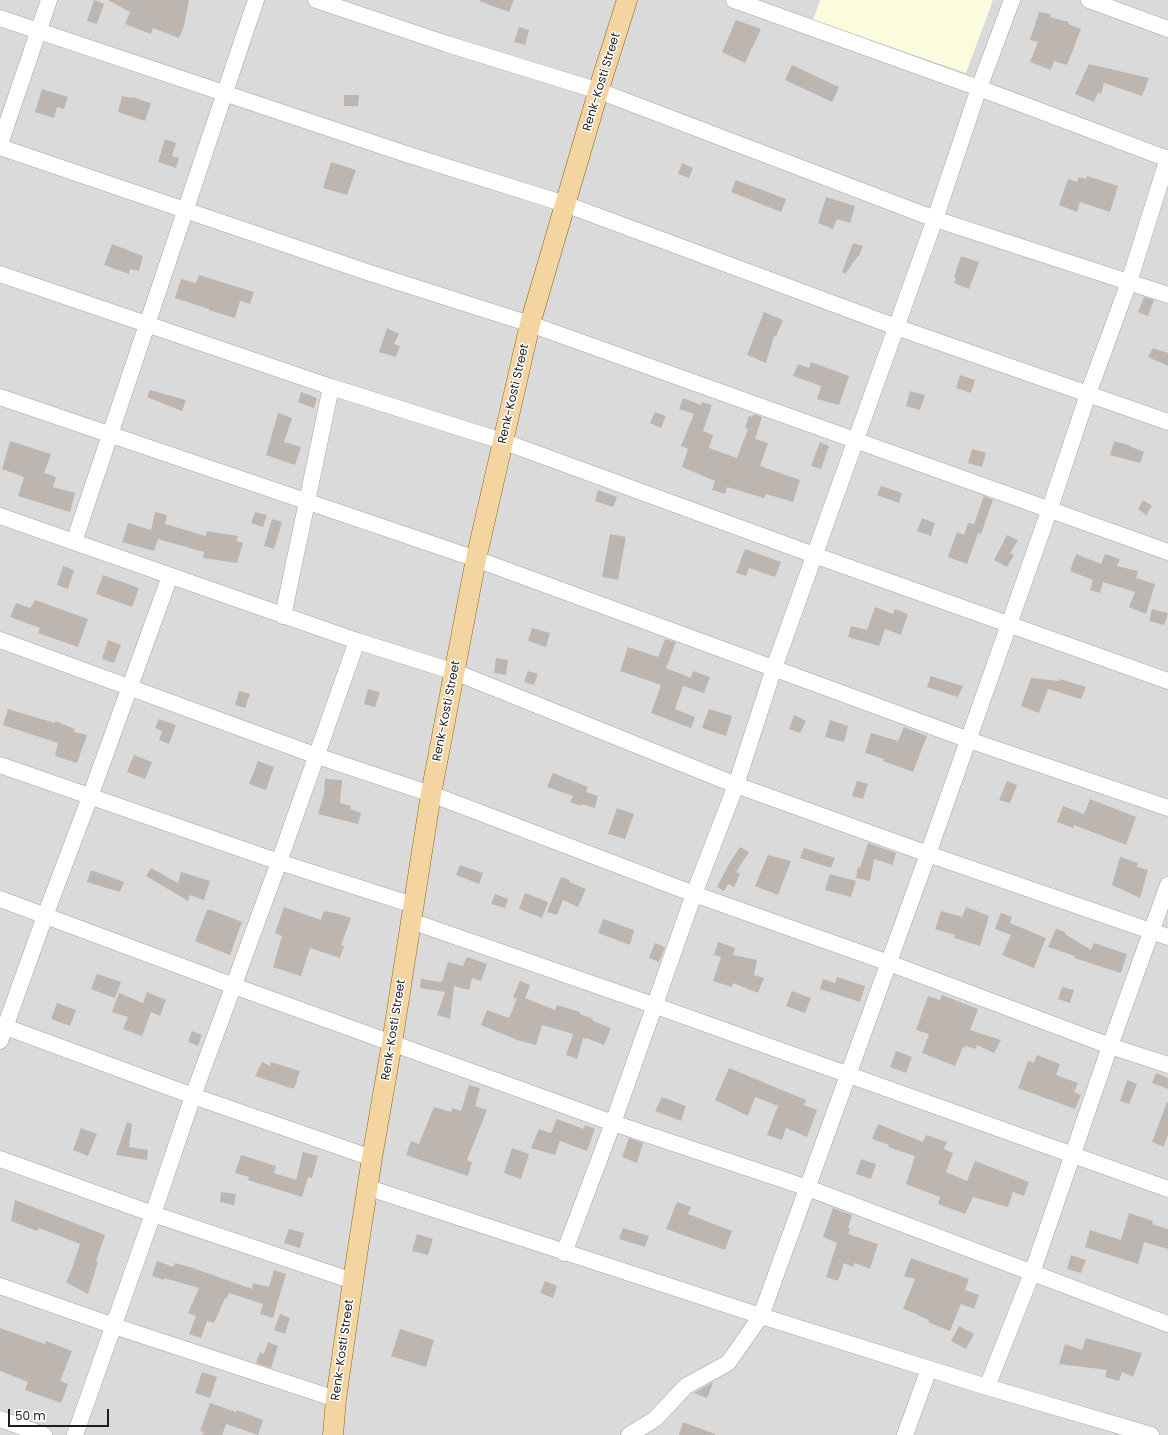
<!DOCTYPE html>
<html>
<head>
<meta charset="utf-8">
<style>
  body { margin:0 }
  #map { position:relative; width:1168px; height:1435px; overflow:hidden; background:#edeae3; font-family:Poppins,sans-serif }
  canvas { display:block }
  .scale { position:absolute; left:8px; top:1409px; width:101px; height:18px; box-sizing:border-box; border:2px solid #1d1d1d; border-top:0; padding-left:5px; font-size:12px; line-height:14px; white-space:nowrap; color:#1d1d1d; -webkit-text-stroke:3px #fff; paint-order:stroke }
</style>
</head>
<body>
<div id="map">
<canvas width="1168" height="1435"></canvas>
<div class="scale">50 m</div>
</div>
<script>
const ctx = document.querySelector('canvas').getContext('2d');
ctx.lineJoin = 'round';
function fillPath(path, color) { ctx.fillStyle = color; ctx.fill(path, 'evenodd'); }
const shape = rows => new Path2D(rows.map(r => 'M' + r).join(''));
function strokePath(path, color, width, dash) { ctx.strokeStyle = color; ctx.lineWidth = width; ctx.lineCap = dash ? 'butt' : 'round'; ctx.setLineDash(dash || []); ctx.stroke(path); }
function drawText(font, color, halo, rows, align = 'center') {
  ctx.font = font + ' Poppins,sans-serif'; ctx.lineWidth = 3; ctx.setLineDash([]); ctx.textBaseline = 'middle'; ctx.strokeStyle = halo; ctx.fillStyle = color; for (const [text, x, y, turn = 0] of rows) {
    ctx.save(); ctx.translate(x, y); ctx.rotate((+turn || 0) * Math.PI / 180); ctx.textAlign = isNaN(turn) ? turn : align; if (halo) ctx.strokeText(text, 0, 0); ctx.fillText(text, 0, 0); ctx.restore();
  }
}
const residential = shape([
  [0,0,1168,0,1168,1435,0,1435]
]);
const education = shape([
  [820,0,993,0,966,73,813,20]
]);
const building = shape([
  [94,0,104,4,97,24,87,21],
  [108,0,189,0,184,26,179,38,153,28,151,34,125,24,130,12],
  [480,0,514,0,509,12,479,1],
  [1039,12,1051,14,1050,17,1069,22,1068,24,1081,29,1067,65,1054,61,1051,70,1030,62,1038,42,1030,40],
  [736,20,761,29,745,63,722,52],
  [519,27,529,30,525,45,514,42],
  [1089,64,1149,78,1142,96,1104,83,1101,94,1098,93,1094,102,1075,94],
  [792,65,839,87,832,102,785,80],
  [42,89,68,97,64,109,57,107,54,118,35,112],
  [344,95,359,95,358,106,344,106],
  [122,96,131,98,132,97,151,103,145,121,118,112],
  [165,139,176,143,172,156,179,158,176,168,158,162],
  [331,162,356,170,347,195,323,188],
  [682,163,693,168,689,178,678,174],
  [1087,176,1118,186,1110,212,1080,202,1077,212,1059,205,1068,179,1077,182,1079,177,1086,179],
  [736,180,786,199,781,212,731,192],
  [826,197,855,206,850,223,837,219,833,229,818,223],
  [853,243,863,246,859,256,858,256,845,274,842,272],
  [112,244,143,256,139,271,130,269,129,274,104,265],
  [961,256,979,262,969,289,954,283,956,279,954,277],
  [199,275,254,292,250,304,240,301,235,318,209,310,209,309,175,298,181,279,196,283],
  [1144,297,1154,300,1148,316,1138,312],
  [764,312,783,320,776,336,774,336,766,363,747,355],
  [387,328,399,334,394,344,400,346,396,357,379,352],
  [1153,348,1168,353,1168,366,1148,357],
  [811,362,849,376,839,405,817,399,821,386,793,376,798,364,809,368],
  [960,375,975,380,971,393,956,388],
  [150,390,186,400,182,411,147,397],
  [910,391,925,395,920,410,906,406],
  [301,392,317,398,314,408,298,402],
  [683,398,701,405,702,402,712,405,703,431,713,435,709,448,737,458,748,429,745,428,749,416,752,417,754,414,762,417,755,439,768,443,760,466,800,480,793,502,766,494,764,498,727,487,725,494,712,490,715,481,682,467,688,449,681,446,694,414,679,409],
  [655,412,666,416,661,428,650,423],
  [278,413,292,418,284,442,301,447,295,465,266,455],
  [10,441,51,454,44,473,56,477,53,487,75,493,70,512,18,496,24,477,2,469],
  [1114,441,1129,445,1129,446,1144,452,1140,463,1110,455],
  [820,442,829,446,821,469,811,466],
  [972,449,986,453,982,467,968,463],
  [881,486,902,493,899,503,877,495],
  [598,490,617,497,613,507,595,501],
  [984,496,993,500,981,534,978,533,967,564,948,557,957,532,964,535,968,523,974,524],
  [1143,500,1152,506,1146,515,1138,509],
  [155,512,167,515,165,524,206,536,207,531,238,536,236,541,243,543,237,563,203,558,204,552,158,539,154,551,122,542,128,523,151,530],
  [255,512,267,515,263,527,251,523],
  [922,518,935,523,931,536,917,531],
  [272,519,282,522,274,549,264,546],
  [610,534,626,537,618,580,602,577],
  [1007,535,1018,540,1010,553,1014,555,1007,567,994,560],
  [745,549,781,562,775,577,749,568,746,576,736,573],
  [1076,554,1101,564,1105,554,1120,559,1117,566,1138,571,1136,578,1155,584,1146,614,1129,607,1135,592,1103,582,1100,593,1090,590,1093,580,1070,571],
  [63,566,74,570,68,589,57,585],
  [103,575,139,588,132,607,96,594],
  [35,600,88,619,78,647,38,633,40,628,10,617,16,603,30,608],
  [875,607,893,614,895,609,908,614,901,635,885,629,879,646,848,637,851,626,867,630],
  [1152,609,1168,613,1164,625,1149,621],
  [532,628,550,633,546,647,528,641],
  [665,639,676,642,666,668,691,678,693,671,710,677,704,693,683,686,675,709,695,717,691,728,651,713,661,685,620,671,628,647,658,657],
  [108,640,121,645,114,663,102,659],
  [496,658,508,660,506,675,494,673],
  [528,671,538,674,534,685,524,682],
  [931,676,963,686,958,697,927,687],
  [1031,678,1059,681,1060,679,1086,687,1081,699,1048,689,1039,713,1021,706],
  [368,689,380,692,375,707,364,704],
  [239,691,250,694,245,708,235,705],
  [8,709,55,723,55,721,75,729,74,732,87,735,77,763,55,756,58,743,3,725],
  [709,709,732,716,726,736,702,728],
  [794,715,806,721,800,733,789,729],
  [159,719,176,725,169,744,159,740,162,731,155,728],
  [830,720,848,726,844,742,825,737],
  [904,727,927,736,913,772,883,761,884,759,865,753,871,733,898,741],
  [134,755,152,762,145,779,127,772],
  [258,761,274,767,266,790,249,784],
  [553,773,588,787,586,792,598,796,595,808,581,804,581,806,570,802,573,796,547,787],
  [325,779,342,780,340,803,351,806,350,809,361,813,358,824,318,814,324,794],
  [857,781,868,784,863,799,852,796],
  [1007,781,1017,785,1010,803,999,800],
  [1090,799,1136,817,1126,845,1074,825,1073,828,1057,822,1063,806,1084,814],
  [617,808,634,814,625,839,608,834],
  [868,843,896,853,893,865,874,859,870,881,856,878,858,867,860,868],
  [740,847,749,852,736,872,740,874,734,887,728,884,724,891,717,887,730,862],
  [804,848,835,858,831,868,800,858],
  [768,855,791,861,778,895,755,886],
  [1120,857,1138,863,1137,867,1148,870,1140,898,1112,885],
  [460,865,483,873,479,884,456,875],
  [151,868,178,883,181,872,210,881,204,900,190,895,188,901,146,876],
  [91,870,124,882,120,892,87,882],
  [830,874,856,881,851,897,825,890],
  [561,877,570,880,569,882,586,889,578,907,563,900,557,915,547,912],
  [525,893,548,902,542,918,519,909],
  [495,894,508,899,505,908,491,904],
  [284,907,321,920,324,911,339,914,351,918,341,945,344,946,340,958,310,948,301,976,273,967,282,936,275,933],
  [966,907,989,916,980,946,954,938,955,935,935,929,941,911,962,917],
  [207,910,211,910,242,922,230,955,195,941],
  [1001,913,1012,917,1010,923,1046,938,1034,968,1002,955,1011,935,995,929],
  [603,919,634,930,630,945,598,933],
  [1056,929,1065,932,1065,934,1091,950,1094,943,1127,954,1121,973,1074,958,1075,956,1048,947],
  [718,942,735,948,733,955,757,960,754,975,764,978,758,993,733,983,732,987,713,981,721,957,714,955],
  [655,943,665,947,659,962,649,958],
  [467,957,487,964,481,981,472,978,469,990,454,986,450,1019,437,1015,445,992,420,988,421,979,442,982,448,962,463,966],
  [97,974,121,982,115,998,91,989],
  [837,977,865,986,860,1002,820,989,823,979,835,983],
  [520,981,530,985,525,998,555,1010,557,1005,580,1012,580,1014,593,1019,593,1021,611,1028,604,1045,586,1038,585,1039,583,1038,577,1059,566,1055,573,1034,542,1025,536,1045,517,1040,481,1025,487,1010,509,1018,517,999,513,997],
  [1062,987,1074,990,1070,1003,1058,999],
  [792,991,811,998,805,1013,786,1006],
  [147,992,166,1000,160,1016,151,1012,142,1036,123,1029,128,1017,112,1012,119,993,143,1003],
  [942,995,978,1009,970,1030,1001,1040,994,1053,977,1045,976,1049,966,1046,965,1048,963,1047,955,1066,922,1053,929,1034,916,1030,928,996,940,1000],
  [57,1003,76,1010,70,1026,51,1019],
  [192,1031,202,1035,198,1046,188,1042],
  [896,1051,912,1057,906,1073,890,1067],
  [1037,1055,1060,1064,1056,1075,1078,1083,1074,1092,1081,1095,1075,1109,1018,1088,1028,1061,1034,1063],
  [262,1062,270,1066,271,1062,300,1071,294,1089,255,1076],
  [729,1068,806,1100,804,1105,817,1110,807,1137,786,1128,782,1140,767,1135,778,1106,755,1097,748,1116,715,1100],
  [1156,1073,1168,1078,1168,1089,1152,1083],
  [1127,1080,1137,1084,1129,1104,1120,1101],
  [469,1085,480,1088,475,1106,487,1110,467,1160,472,1162,468,1176,438,1166,406,1155,411,1141,419,1144,434,1107,451,1112,452,1108,461,1111],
  [662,1097,686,1106,681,1121,655,1111],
  [1167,1102,1168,1103,1168,1134,1164,1147,1152,1142],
  [557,1119,584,1129,585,1125,595,1129,587,1151,560,1141,555,1155,531,1148,539,1129,551,1133],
  [127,1122,132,1124,129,1147,148,1150,147,1160,116,1155],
  [878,1124,923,1142,926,1135,947,1142,944,1149,953,1153,946,1172,967,1181,975,1161,1029,1182,1024,1196,1013,1192,1008,1207,973,1197,965,1214,938,1204,940,1197,906,1184,915,1156,888,1147,889,1145,872,1139],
  [81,1128,97,1134,88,1156,73,1150],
  [629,1138,643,1143,637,1163,622,1157],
  [512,1148,529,1154,521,1179,504,1173],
  [303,1152,318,1156,312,1178,308,1177,302,1197,248,1180,249,1177,235,1173,241,1155,276,1166,274,1173,296,1180],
  [861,1159,876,1164,871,1179,856,1174],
  [221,1192,236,1194,234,1205,220,1202],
  [15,1200,105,1235,96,1261,98,1262,88,1294,66,1282,72,1269,80,1244,39,1228,37,1231,11,1221],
  [677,1202,691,1207,688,1214,732,1231,725,1250,666,1229],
  [833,1208,852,1215,848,1228,850,1229,848,1234,878,1244,870,1269,855,1263,853,1267,844,1263,838,1281,826,1277,837,1243,823,1237],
  [1129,1213,1153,1221,1152,1224,1168,1229,1168,1249,1144,1242,1138,1264,1085,1247,1090,1230,1121,1240],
  [623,1228,649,1236,645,1247,619,1239],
  [289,1229,304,1233,300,1248,284,1243],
  [417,1234,433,1239,428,1255,412,1251],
  [1071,1255,1086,1260,1081,1273,1067,1269],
  [911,1258,969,1279,965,1290,979,1295,974,1309,961,1304,950,1331,928,1322,929,1320,917,1315,917,1314,903,1309,915,1279,904,1276],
  [157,1261,173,1267,175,1263,193,1268,252,1289,253,1283,269,1287,274,1270,286,1274,273,1318,260,1314,263,1304,229,1293,227,1298,225,1298,214,1323,207,1321,201,1338,189,1334,196,1316,188,1313,199,1288,164,1278,164,1280,152,1276],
  [545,1281,557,1286,553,1298,540,1293],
  [280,1314,290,1318,285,1334,274,1330],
  [959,1326,974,1334,966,1349,951,1341],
  [0,1328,45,1344,46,1341,72,1351,60,1381,68,1384,61,1403,25,1390,28,1382,0,1371],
  [400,1329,434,1340,426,1367,391,1356],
  [1086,1338,1142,1353,1133,1377,1122,1372,1119,1381,1105,1377,1107,1370,1059,1364,1065,1344,1082,1350],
  [268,1342,278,1346,271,1368,256,1363,260,1352,264,1354],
  [202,1372,217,1377,210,1398,195,1393],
  [711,1383,713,1383,707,1398,694,1393],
  [210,1403,236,1412,237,1410,263,1420,258,1435,226,1424,222,1435,202,1435,204,1432,200,1431],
  [683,1422,715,1434,715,1435,679,1435]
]);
const minor = shape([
  [316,0,447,44,599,91,935,219,1168,295],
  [734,0,979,88,1168,159],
  [1089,0,1168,29],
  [0,18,409,155,565,204,896,327,1168,422],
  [0,144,49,0],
  [0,147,370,273,530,324,1168,552],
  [0,274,331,387,502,441,814,555,1168,681],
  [0,397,476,559,969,740,1168,808],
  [0,516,357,641],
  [74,542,256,0],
  [283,616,331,387],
  [0,640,317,756,431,794,694,894,889,963,1110,1046,1168,1065],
  [0,765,279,862,413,905],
  [0,899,234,986,613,1123,808,1188,1168,1324],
  [411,921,656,1006,1168,1189],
  [0,1025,193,1096,372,1158],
  [0,1041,45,916,90,797,170,576],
  [0,1159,153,1214,353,1281],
  [369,1188,761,1316,987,1387,1151,1435],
  [564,1253,613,1123,694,894,736,785,774,668,935,219,979,88,1012,0],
  [0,1286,114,1326,336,1399],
  [987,1387,1032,1273,1110,1046,1168,885],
  [0,1419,44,1435],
  [75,1435,153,1214,193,1096,279,862,357,641,455,672,736,785,928,854,1168,937],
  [629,1435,655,1419,686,1386,728,1363,761,1316,928,854,1049,511,1088,394,1129,282,1168,158],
  [905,1435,929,1369]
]);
const major = shape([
  [333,1435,336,1399,353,1281,372,1158,392,1043,431,794,476,559,530,324,602,79,627,0]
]);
const streetNames = [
  ["Renk-Kosti Street",602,82,-73],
  ["Renk-Kosti Street",514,394,-77],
  ["Renk-Kosti Street",447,711,-79],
  ["Renk-Kosti Street",394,1030,-81],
  ["Renk-Kosti Street",343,1350,-82]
];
fillPath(residential, '#dbdada');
fillPath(education, '#fafcdd');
fillPath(building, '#bdb6b0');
strokePath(minor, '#a4a4a4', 17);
strokePath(major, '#89670c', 21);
strokePath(minor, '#fff', 16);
strokePath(major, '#f4d5a1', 20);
drawText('12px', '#1d1d1d', '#fff', streetNames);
</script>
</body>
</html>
